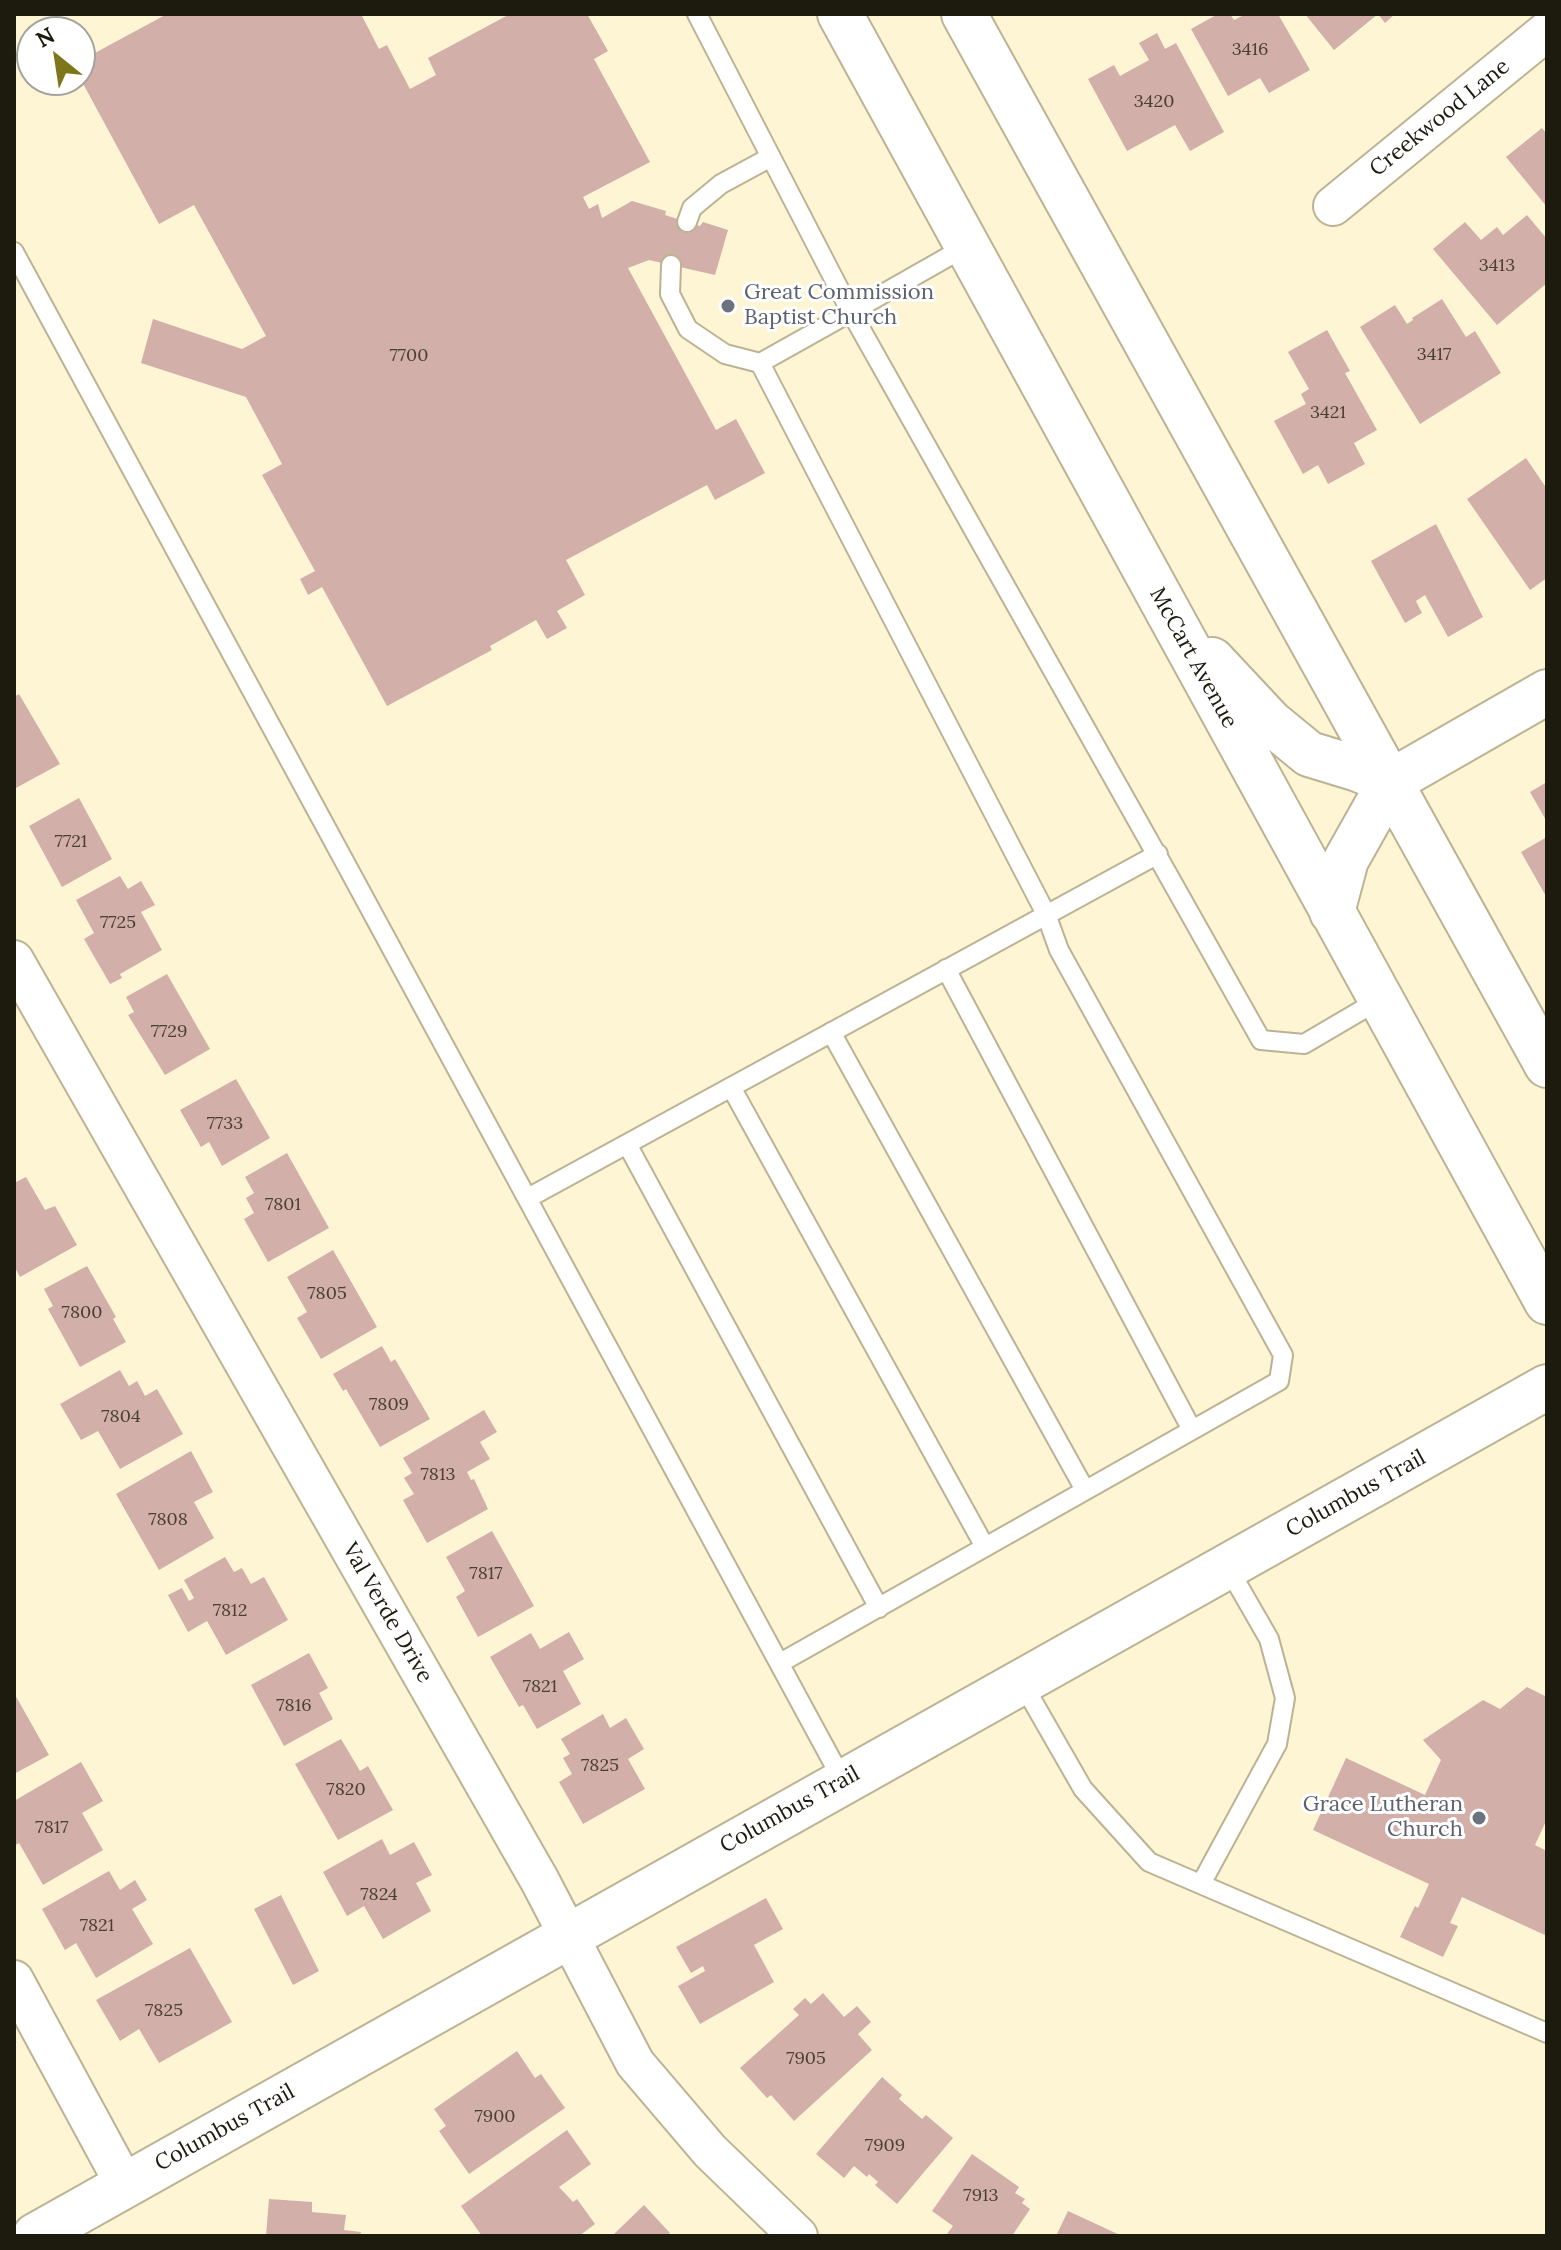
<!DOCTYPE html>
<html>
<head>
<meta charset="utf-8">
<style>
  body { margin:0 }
  #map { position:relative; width:1561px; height:2250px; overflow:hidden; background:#fef5d5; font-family:Lora,serif }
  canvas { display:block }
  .frame { position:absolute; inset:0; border:16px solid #1d1a0e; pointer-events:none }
  .north { position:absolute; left:16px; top:16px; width:80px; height:80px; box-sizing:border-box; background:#fff; border:2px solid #a5a39f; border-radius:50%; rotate:330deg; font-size:22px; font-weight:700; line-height:32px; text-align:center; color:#1d1a0e }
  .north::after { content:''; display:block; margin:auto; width:28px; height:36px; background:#7d761b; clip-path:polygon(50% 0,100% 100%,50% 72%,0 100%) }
</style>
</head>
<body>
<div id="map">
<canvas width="1561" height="2250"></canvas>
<div class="frame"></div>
<div class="north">N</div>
</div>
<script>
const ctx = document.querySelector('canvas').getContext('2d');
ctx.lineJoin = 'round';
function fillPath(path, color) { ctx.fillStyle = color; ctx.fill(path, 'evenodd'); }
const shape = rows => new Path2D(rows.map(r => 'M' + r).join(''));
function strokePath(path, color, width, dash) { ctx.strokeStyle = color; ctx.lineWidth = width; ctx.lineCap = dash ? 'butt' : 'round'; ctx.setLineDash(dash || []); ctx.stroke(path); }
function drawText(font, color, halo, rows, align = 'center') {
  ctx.font = font + ' Lora,serif'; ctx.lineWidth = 6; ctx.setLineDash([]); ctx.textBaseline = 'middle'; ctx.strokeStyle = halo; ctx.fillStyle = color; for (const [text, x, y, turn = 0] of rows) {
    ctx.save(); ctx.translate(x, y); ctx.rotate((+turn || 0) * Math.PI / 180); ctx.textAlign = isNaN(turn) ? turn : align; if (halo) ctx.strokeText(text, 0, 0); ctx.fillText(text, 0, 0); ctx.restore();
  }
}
const building = shape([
  [167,14,361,14,379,49,387,45,410,89,436,75,428,58,510,14,587,14,608,51,594,59,650,162,583,197,589,209,598,204,602,218,632,201,666,211,665,215,700,226,703,222,728,230,715,275,649,260,628,268,716,430,736,419,765,473,715,500,707,485,566,560,585,595,557,611,567,628,547,639,536,620,490,646,492,650,387,706,322,587,308,595,300,579,315,571,262,475,282,464,246,397,141,363,153,319,242,349,266,336,194,205,159,224,80,78,80,61],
  [1218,14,1230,14,1234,20,1246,14,1278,14,1310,70,1269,93,1260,78,1228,96,1191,29],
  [1305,14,1395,14,1385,23,1378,14,1334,50],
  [1157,33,1165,49,1176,43,1224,132,1190,151,1175,125,1127,151,1088,79,1114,65,1120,76,1149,60,1139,43],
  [1542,128,1547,134,1547,207,1506,157],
  [1527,215,1547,239,1547,283,1497,325,1433,249,1465,222,1481,240,1497,227,1503,235],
  [1442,299,1466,337,1475,331,1501,373,1420,424,1360,327,1395,305,1407,324,1413,320,1412,318],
  [1327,330,1350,371,1345,373,1377,430,1354,443,1365,464,1328,484,1318,465,1303,474,1274,421,1306,404,1301,394,1309,389,1288,352],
  [1526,458,1547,489,1547,578,1530,590,1467,499],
  [1436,524,1483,617,1448,637,1425,595,1416,601,1422,613,1405,623,1371,561],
  [19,694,60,764,14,789,14,697],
  [1547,782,1547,822,1530,792],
  [79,798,112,859,62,887,29,826],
  [1547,837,1547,898,1521,852],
  [120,876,128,889,141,881,155,905,141,912,162,950,120,974,122,978,110,984,84,939,94,933,76,900],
  [167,974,210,1049,165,1075,128,1015,134,1012,126,997],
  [236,1079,270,1138,222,1166,209,1142,201,1147,180,1110],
  [287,1153,329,1228,268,1262,244,1219,254,1213,246,1198,254,1193,245,1177],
  [26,1177,45,1210,55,1206,77,1245,20,1277,14,1266,14,1183],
  [333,1250,377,1327,321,1359,297,1318,307,1312,287,1277],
  [87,1266,116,1317,113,1319,126,1342,80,1367,48,1309,53,1306,44,1289],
  [382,1346,391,1362,395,1359,430,1419,380,1447,346,1389,343,1391,333,1374],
  [120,1370,129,1386,137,1381,145,1396,157,1389,183,1434,120,1469,98,1431,81,1440,60,1404],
  [484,1410,497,1432,480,1442,490,1459,467,1472,471,1480,474,1479,488,1509,427,1543,403,1500,414,1494,404,1478,412,1473,403,1458],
  [191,1451,213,1492,194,1502,214,1538,159,1570,116,1494],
  [492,1531,534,1606,478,1637,456,1597,465,1591,446,1557],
  [225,1557,234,1572,242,1568,251,1584,264,1577,288,1620,226,1655,207,1621,188,1632,168,1595,182,1588,189,1601,194,1598,184,1580],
  [569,1632,584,1659,563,1671,581,1704,537,1729,523,1705,519,1707,490,1657,531,1633,540,1649],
  [309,1653,328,1688,319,1693,333,1719,284,1746,251,1685],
  [1527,1687,1547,1697,1547,1819,1535,1845,1547,1851,1547,1936,1462,1897,1450,1923,1458,1926,1443,1957,1400,1937,1415,1906,1418,1908,1429,1884,1313,1830,1346,1758,1425,1795,1441,1760,1423,1740,1483,1700,1500,1709],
  [14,1693,49,1755,14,1774],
  [603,1714,610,1728,626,1718,644,1749,628,1759,645,1789,583,1824,559,1782,572,1774,563,1758,570,1754,561,1739],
  [341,1739,360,1771,368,1766,393,1810,338,1840,295,1764],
  [81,1762,103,1801,82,1813,103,1850,43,1885,19,1843,14,1846,14,1801],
  [382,1839,390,1855,414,1842,432,1875,416,1883,431,1911,383,1939,364,1906,347,1916,323,1872],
  [109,1871,120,1890,135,1880,147,1900,132,1909,153,1944,96,1978,76,1943,65,1950,42,1909],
  [281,1895,319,1971,293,1985,254,1909],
  [766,1898,783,1929,754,1945,774,1982,700,2024,678,1986,705,1971,703,1966,691,1973,676,1947],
  [190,1948,232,2022,159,2063,139,2029,120,2041,96,2000],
  [823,1993,844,2017,857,2006,871,2022,858,2034,872,2050,794,2121,771,2095,767,2098,740,2068,799,2015,793,2009,805,1998,811,2004],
  [517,2051,535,2078,541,2074,565,2108,469,2174,439,2131,446,2126,434,2109],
  [882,2077,902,2095,899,2099,922,2119,926,2115,953,2138,897,2204,875,2185,878,2182,869,2174,867,2177,854,2166,844,2178,816,2154],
  [567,2130,591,2164,559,2187,573,2202,577,2199,595,2224,579,2236,482,2236,461,2206],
  [972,2154,1019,2187,1015,2193,1025,2199,1022,2203,1030,2209,1012,2236,950,2236,947,2234,953,2226,932,2211],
  [269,2199,312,2202,312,2212,346,2215,344,2230,361,2232,360,2236,266,2236],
  [644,2205,670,2233,667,2236,612,2236],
  [1068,2211,1122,2236,1056,2236]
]);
const service = shape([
  [687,222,692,208,721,184,769,158],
  [967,246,851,312,1261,1040,1304,1044,1379,1000],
  [14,252,843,1781],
  [671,265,670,294,688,329,725,354,760,363,851,312,697,14],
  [760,363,1046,914,1059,950,1283,1355,1279,1381,780,1663],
  [946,969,1192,1430],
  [831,1032,1085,1490],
  [731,1087,985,1547],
  [627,1144,879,1608],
  [528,1198,1158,854],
  [1021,1681,1083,1789,1149,1862,1547,2033],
  [1201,1884,1277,1744,1285,1698,1269,1639,1227,1566]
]);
const minor = shape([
  [1333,206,1547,31],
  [14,960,540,1881,635,2063,710,2151,798,2236],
  [14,1980,125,2185]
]);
const tertiary = shape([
  [1390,782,1547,692],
  [35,2236,1547,1387]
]);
const secondary = shape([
  [840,14,1547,1302],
  [964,14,1547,1065],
  [1212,660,1270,722,1309,754,1358,769,1390,782],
  [1332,912,1346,860,1390,782]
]);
const markers = [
  [728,306,8,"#6b7280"],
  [1479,1818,8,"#6b7280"]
];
const numberNames = [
  ["3416",1250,50],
  ["3420",1154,102],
  ["3413",1497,266],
  ["3417",1434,355],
  ["7700",409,356],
  ["3421",1328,413],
  ["7721",71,842],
  ["7725",118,923],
  ["7729",169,1032],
  ["7733",225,1124],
  ["7801",283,1205],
  ["7805",327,1294],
  ["7800",82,1313],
  ["7809",389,1405],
  ["7804",121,1417],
  ["7813",438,1475],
  ["7808",168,1520],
  ["7817",486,1574],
  ["7812",230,1611],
  ["7821",540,1687],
  ["7816",294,1706],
  ["7825",600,1766],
  ["7820",346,1790],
  ["7817",52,1828],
  ["7824",379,1895],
  ["7821",97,1926],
  ["7825",164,2011],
  ["7905",806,2059],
  ["7900",495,2117],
  ["7909",885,2146],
  ["7913",981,2196]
];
const streetNames = [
  ["Creekwood Lane",1440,118,-39],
  ["McCart Avenue",1193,658,61],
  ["Columbus Trail",1356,1494,-29],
  ["Val Verde Drive",387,1613,60],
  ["Columbus Trail",790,1810,-29],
  ["Columbus Trail",225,2128,-29]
];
const worshipNames = [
  ["Great Commission",744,293],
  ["Baptist Church",744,318],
  ["Grace Lutheran",1463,1805,"right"],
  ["Church",1463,1830,"right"]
];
fillPath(building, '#d2afa8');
strokePath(service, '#bcb394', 22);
strokePath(minor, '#bcb394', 42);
strokePath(tertiary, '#bcb394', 48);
strokePath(secondary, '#bcb394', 48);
strokePath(service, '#fff', 18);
strokePath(minor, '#fff', 38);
strokePath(tertiary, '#fff', 44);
strokePath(secondary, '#fff', 44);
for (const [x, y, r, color] of markers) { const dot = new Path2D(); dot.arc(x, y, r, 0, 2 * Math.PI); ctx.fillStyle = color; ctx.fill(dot); strokePath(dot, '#fff', 3); }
drawText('18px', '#4a3f34', null, numberNames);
drawText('22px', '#1d1a0e', '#fff', streetNames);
drawText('22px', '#5b616d', '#fff', worshipNames, 'left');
</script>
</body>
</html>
